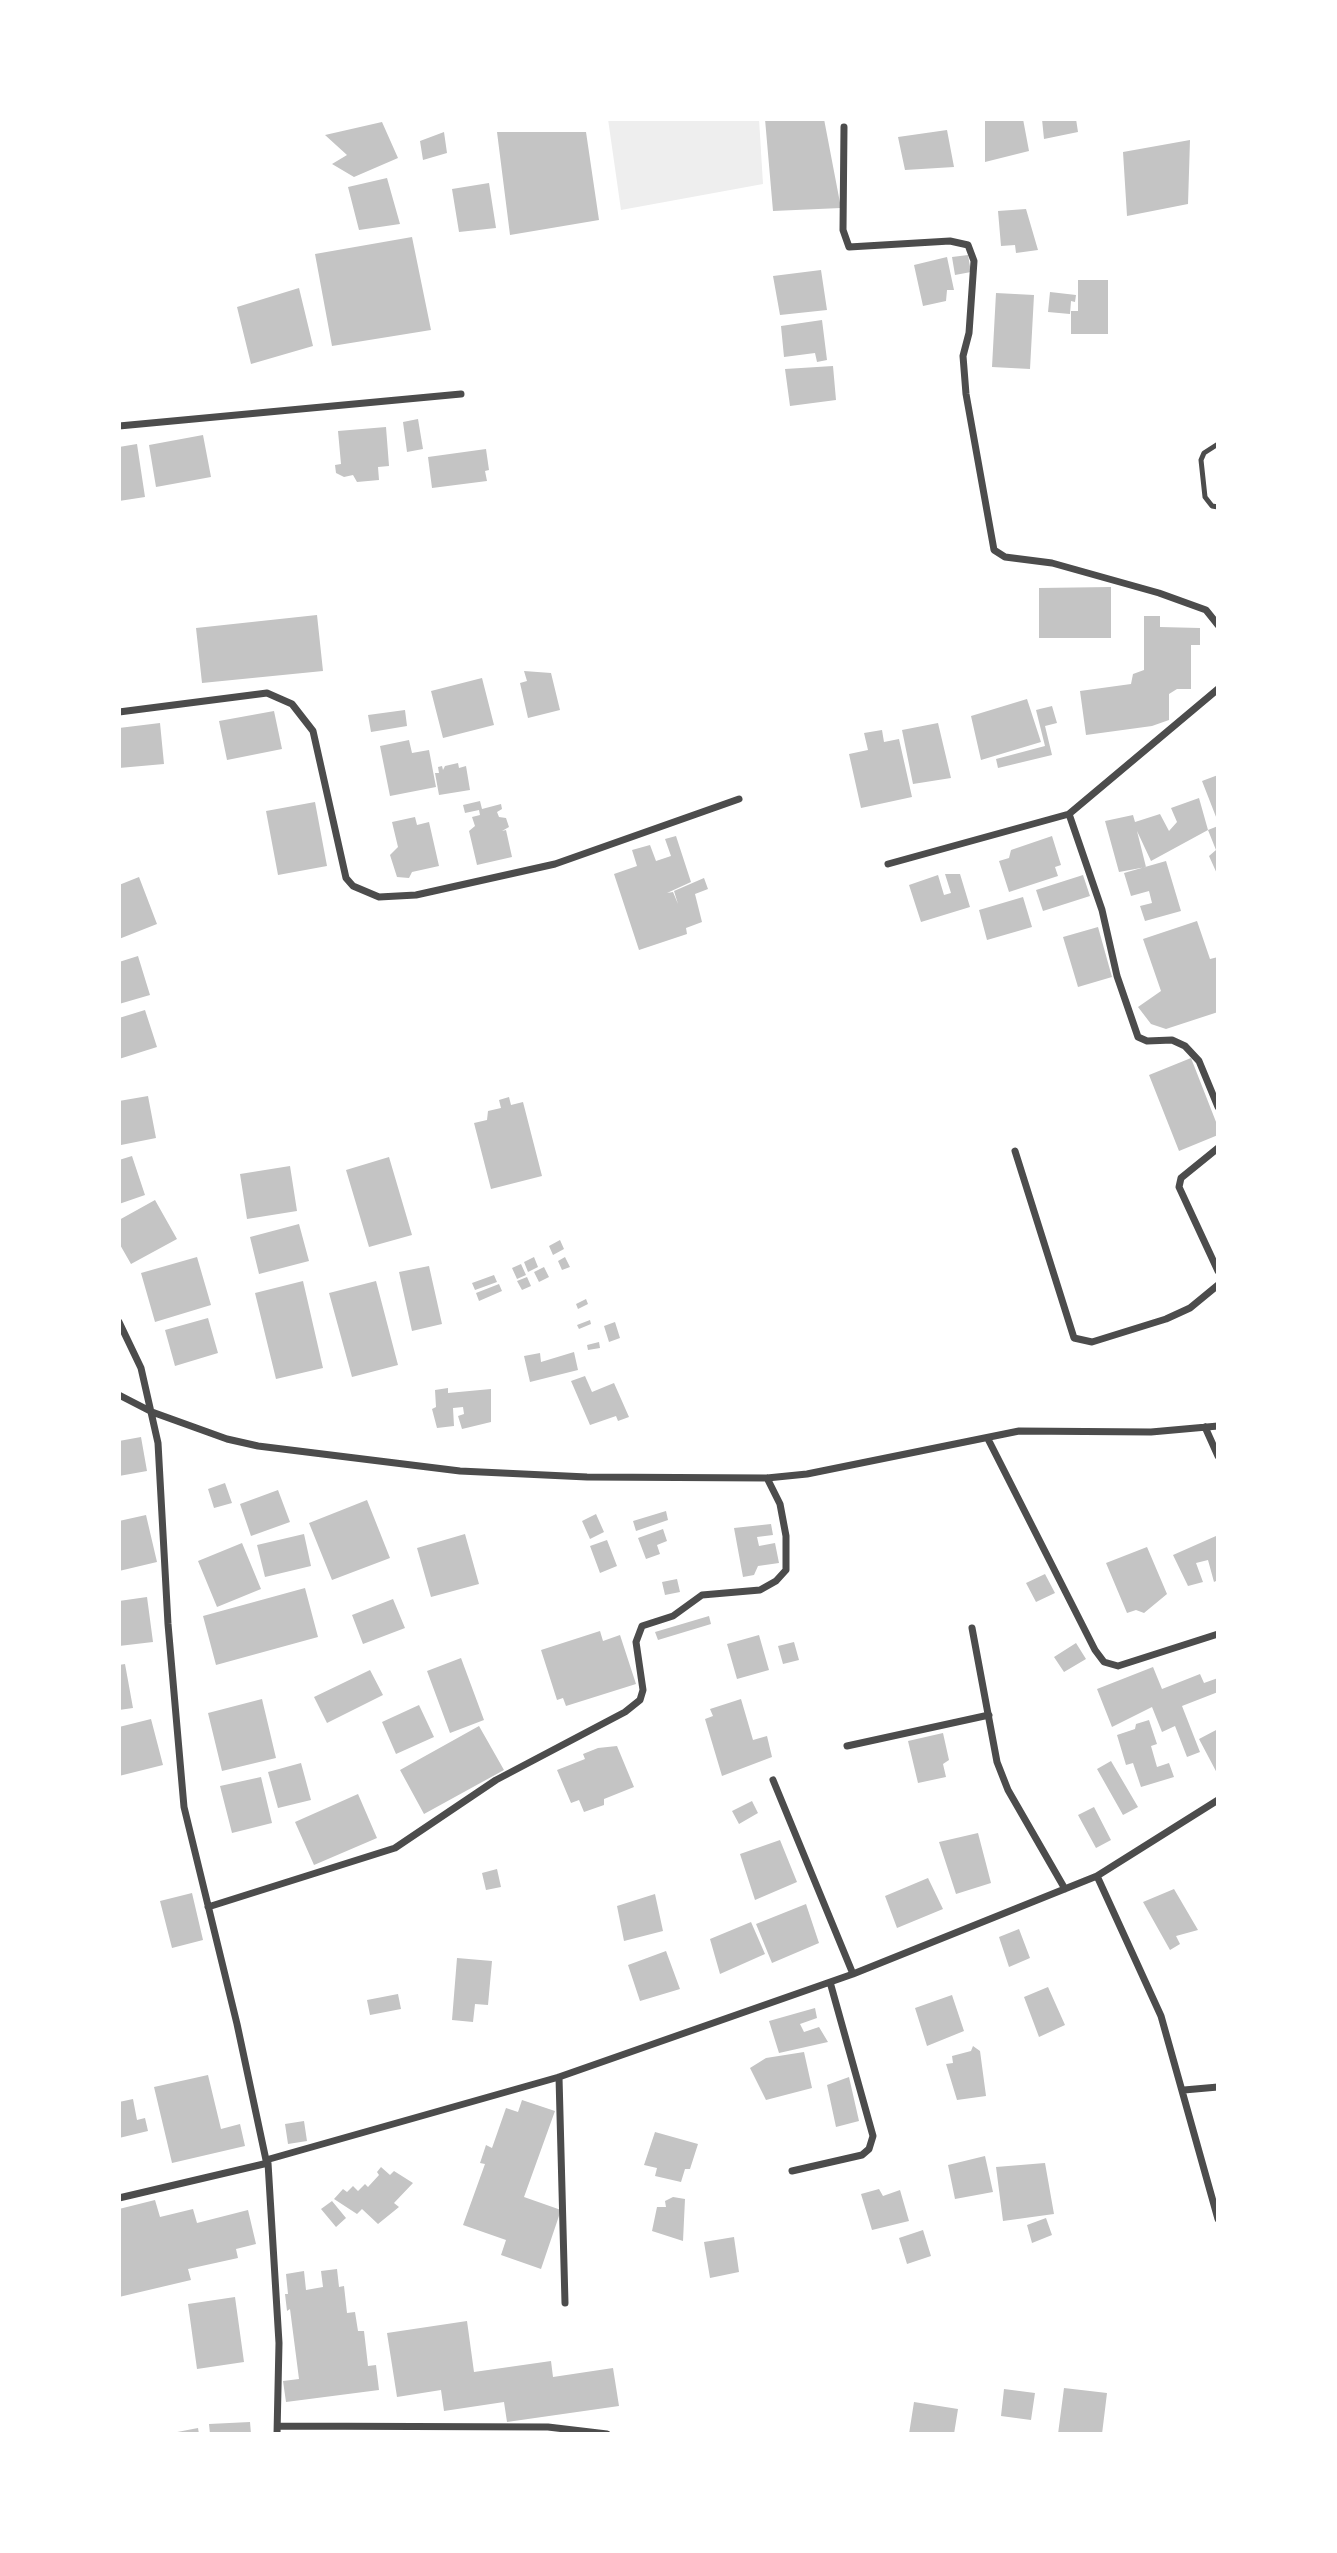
<!DOCTYPE html>
<html>
<head>
<meta charset="utf-8">
<style>
  body { margin:0 }
  #map { position:relative; width:1337px; height:2553px; overflow:hidden; background:#fff; font-family:Rubik,sans-serif }
  canvas { display:block }
  .frame { position:absolute; inset:0; border:121px solid #fff; pointer-events:none }
</style>
</head>
<body>
<div id="map">
<canvas width="1337" height="2553"></canvas>
<div class="frame"></div>
</div>
<script>
const ctx = document.querySelector('canvas').getContext('2d');
ctx.lineJoin = 'round';
function fillPath(path, color) { ctx.fillStyle = color; ctx.fill(path, 'evenodd'); }
const shape = rows => new Path2D(rows.map(r => 'M' + r).join(''));
function strokePath(path, color, width, dash) { ctx.strokeStyle = color; ctx.lineWidth = width; ctx.lineCap = dash ? 'butt' : 'round'; ctx.setLineDash(dash || []); ctx.stroke(path); }
const green = shape([
  [608,119,759,119,763,184,621,210]
]);
const building = shape([
  [765,119,824,119,841,208,773,211],
  [985,119,1023,119,1029,151,985,162],
  [1042,119,1076,119,1078,132,1044,139],
  [382,122,398,158,354,177,332,164,347,155,325,135],
  [947,130,954,167,905,170,898,137],
  [444,132,447,153,423,160,420,141],
  [497,132,586,132,599,220,510,235],
  [1190,140,1188,204,1127,216,1123,152],
  [387,178,400,224,359,230,348,187],
  [489,183,496,228,459,232,452,189],
  [1026,209,1038,250,1016,253,1015,245,1001,246,998,211],
  [412,237,431,330,332,346,315,254],
  [968,255,971,272,955,275,952,257],
  [947,257,954,290,947,290,946,301,923,306,914,265],
  [821,270,827,310,780,315,773,276],
  [1078,280,1108,280,1108,334,1071,334,1071,311,1078,311],
  [299,288,313,346,251,364,237,307],
  [1050,292,1076,295,1075,302,1071,301,1070,314,1048,312],
  [996,293,1034,295,1030,369,992,367],
  [822,320,827,360,817,362,815,353,784,357,781,326],
  [833,366,836,400,790,406,785,369],
  [418,419,423,449,407,452,403,422],
  [386,427,389,466,378,467,379,480,357,482,353,475,344,477,336,473,335,465,341,464,338,431],
  [203,435,211,477,156,487,149,445],
  [137,444,145,497,119,501,119,447],
  [486,449,489,470,485,471,487,481,432,488,428,457],
  [1111,587,1111,638,1039,638,1039,588],
  [317,615,323,671,202,683,196,628],
  [1144,616,1160,616,1160,627,1200,628,1200,645,1191,645,1191,689,1177,689,1169,694,1169,720,1152,726,1086,735,1080,691,1131,684,1133,674,1144,670],
  [524,671,551,673,560,710,528,718,520,683,527,681],
  [482,678,494,725,443,738,431,691],
  [1027,699,1041,742,981,760,971,716],
  [1052,706,1057,723,1045,726,1052,755,998,768,996,759,1045,746,1036,710],
  [405,710,407,726,371,732,368,715],
  [274,711,282,749,227,760,219,721],
  [160,723,164,764,119,768,119,728],
  [938,723,951,778,913,784,902,730],
  [882,730,884,742,899,739,912,797,861,808,849,754,868,750,864,733],
  [409,740,412,753,429,750,436,787,390,796,380,746],
  [458,763,459,768,466,766,470,790,439,795,435,773,439,773,438,767,442,766,443,770,445,766],
  [1218,775,1218,822,1202,781],
  [1199,798,1208,830,1151,861,1137,831,1146,867,1119,872,1105,821,1133,815,1135,822,1160,814,1169,831,1177,822,1171,808],
  [480,801,482,809,501,804,502,809,497,812,499,817,506,818,509,827,502,831,506,830,512,857,477,865,469,831,475,826,472,817,480,815,479,810,465,813,463,805],
  [315,802,327,866,278,875,266,811],
  [415,817,417,825,429,822,439,866,412,872,409,878,397,877,390,855,398,847,392,822],
  [1218,826,1218,876,1209,856,1216,850,1208,830],
  [676,836,691,882,667,893,673,892,678,904,674,891,704,878,708,889,695,894,702,922,686,928,687,934,639,950,614,874,637,866,632,850,650,845,656,861,671,856,665,839],
  [1052,836,1061,865,1055,867,1058,876,1009,892,999,861,1009,858,1011,850],
  [1166,861,1181,911,1145,921,1140,906,1152,903,1149,891,1131,896,1124,873],
  [945,874,960,874,970,907,921,922,909,885,938,875,944,895,951,893],
  [1083,875,1090,896,1043,911,1036,890],
  [139,877,157,924,119,939,119,885],
  [1023,897,1032,927,987,940,979,910],
  [1197,921,1210,959,1218,957,1218,1012,1166,1029,1151,1024,1138,1007,1161,991,1143,939],
  [1098,927,1112,977,1078,987,1063,937],
  [138,956,150,995,119,1004,119,962],
  [145,1010,157,1047,119,1059,119,1018],
  [1191,1058,1218,1127,1218,1135,1179,1151,1149,1075],
  [148,1096,156,1138,121,1145,119,1101],
  [509,1097,511,1105,523,1102,542,1176,491,1189,474,1123,487,1120,488,1111,501,1108,499,1100],
  [132,1156,145,1195,119,1204,119,1160],
  [389,1157,412,1235,369,1247,346,1170],
  [290,1166,297,1211,247,1219,240,1174],
  [155,1200,177,1239,131,1264,119,1243,119,1220],
  [299,1224,309,1261,259,1274,250,1237],
  [560,1240,564,1249,553,1255,549,1246],
  [197,1257,211,1305,155,1322,141,1273],
  [534,1257,538,1267,528,1272,524,1262],
  [565,1257,570,1267,562,1270,558,1261],
  [521,1264,526,1275,517,1279,512,1268],
  [429,1266,442,1324,412,1331,399,1272],
  [544,1267,549,1277,539,1282,534,1272],
  [494,1275,497,1282,475,1290,472,1283],
  [527,1277,531,1286,522,1290,517,1281],
  [303,1281,323,1368,276,1379,255,1293],
  [376,1281,398,1365,352,1377,329,1293],
  [499,1284,502,1291,479,1301,476,1293],
  [586,1299,588,1304,578,1309,576,1304],
  [208,1318,218,1353,175,1366,165,1330],
  [590,1320,591,1324,579,1329,577,1325],
  [615,1322,620,1338,609,1342,604,1326],
  [599,1342,600,1348,588,1350,587,1345],
  [574,1352,578,1370,530,1382,524,1356,540,1353,541,1362],
  [585,1376,592,1392,614,1383,629,1417,618,1421,616,1416,590,1425,571,1381],
  [448,1388,448,1393,491,1389,491,1422,462,1429,458,1416,464,1414,463,1407,453,1408,454,1426,437,1428,432,1409,436,1407,435,1390],
  [141,1437,147,1471,119,1476,119,1441],
  [225,1483,232,1503,214,1508,208,1489],
  [278,1490,290,1522,251,1536,240,1504],
  [367,1500,390,1558,332,1580,309,1523],
  [666,1511,668,1520,636,1531,633,1521],
  [596,1514,604,1532,590,1539,582,1521],
  [146,1515,157,1562,119,1571,119,1521],
  [771,1524,773,1535,757,1537,759,1546,775,1543,779,1563,758,1566,754,1575,743,1577,734,1528],
  [663,1529,667,1541,657,1545,660,1554,646,1559,638,1538],
  [304,1534,311,1566,265,1577,257,1545],
  [465,1534,479,1584,431,1597,417,1548],
  [1216,1536,1218,1580,1214,1582,1208,1560,1196,1563,1203,1582,1188,1586,1173,1555],
  [607,1540,617,1566,600,1573,590,1546],
  [242,1543,261,1589,217,1607,198,1561],
  [1147,1547,1167,1594,1144,1613,1136,1610,1127,1613,1106,1563],
  [1045,1574,1055,1593,1036,1602,1026,1583],
  [677,1579,680,1592,665,1595,662,1582],
  [305,1588,318,1637,216,1665,203,1616],
  [147,1597,153,1642,119,1646,119,1601],
  [393,1599,405,1628,363,1644,352,1615],
  [709,1616,711,1624,658,1640,655,1632],
  [600,1631,603,1641,620,1635,636,1684,566,1706,563,1698,557,1700,541,1650],
  [759,1635,769,1670,737,1679,727,1644],
  [794,1642,799,1660,783,1664,778,1646],
  [1076,1643,1086,1659,1064,1672,1054,1657],
  [461,1658,484,1720,450,1733,427,1671],
  [125,1664,133,1708,119,1710,119,1665],
  [1153,1667,1162,1689,1200,1674,1204,1683,1218,1678,1218,1692,1182,1706,1200,1752,1187,1757,1175,1726,1162,1732,1152,1707,1112,1727,1097,1689],
  [370,1670,383,1695,327,1723,314,1697],
  [262,1699,276,1758,222,1771,208,1713],
  [741,1699,753,1740,767,1736,772,1757,722,1776,705,1719,713,1716,710,1709],
  [419,1705,434,1737,396,1754,382,1722],
  [151,1719,163,1765,119,1776,119,1727],
  [1149,1720,1157,1744,1151,1746,1157,1767,1169,1763,1174,1777,1141,1787,1133,1763,1126,1765,1117,1735,1135,1729,1136,1724],
  [479,1726,504,1770,424,1814,400,1770],
  [1218,1729,1218,1775,1199,1739],
  [943,1733,949,1760,943,1764,946,1777,918,1783,908,1741],
  [617,1746,634,1787,604,1799,604,1805,584,1812,579,1800,571,1803,557,1770,585,1759,583,1754,598,1748],
  [1111,1761,1138,1807,1123,1815,1097,1769],
  [301,1763,311,1800,278,1808,268,1772],
  [261,1777,272,1823,232,1833,220,1786],
  [358,1794,377,1838,314,1865,295,1822],
  [752,1801,758,1813,739,1824,732,1811],
  [1094,1807,1111,1840,1096,1848,1078,1815],
  [978,1833,991,1883,956,1894,939,1842],
  [780,1840,797,1882,755,1900,740,1854],
  [497,1869,501,1887,486,1890,482,1873],
  [928,1878,943,1909,897,1928,885,1896],
  [1174,1889,1198,1930,1176,1936,1180,1944,1170,1950,1143,1902],
  [192,1893,203,1940,172,1948,160,1901],
  [655,1894,663,1931,624,1941,617,1906],
  [806,1904,819,1943,772,1963,756,1924],
  [751,1922,765,1954,720,1974,710,1939],
  [1019,1929,1030,1958,1009,1967,999,1937],
  [666,1951,680,1989,640,2001,628,1965],
  [457,1958,492,1961,488,2005,475,2004,473,2022,452,2020],
  [1048,1987,1065,2025,1039,2037,1024,1997],
  [398,1994,401,2009,370,2015,367,2000],
  [952,1995,964,2031,927,2046,915,2008],
  [815,2008,817,2018,800,2024,804,2032,819,2027,828,2042,779,2053,769,2021],
  [973,2046,980,2051,986,2096,957,2100,946,2064,953,2063,952,2056,971,2051],
  [804,2052,812,2088,766,2100,750,2068,766,2058],
  [208,2075,221,2129,240,2124,245,2146,172,2163,154,2087],
  [849,2077,859,2121,836,2127,827,2085],
  [133,2099,137,2120,145,2118,148,2131,119,2138,119,2102],
  [522,2100,555,2111,524,2197,561,2210,541,2269,501,2255,506,2240,463,2225,485,2164,480,2163,486,2145,492,2148,506,2108,518,2112],
  [304,2121,307,2141,288,2144,285,2124],
  [655,2132,698,2144,690,2169,685,2169,681,2182,655,2176,657,2168,644,2165],
  [985,2156,993,2192,955,2199,948,2165],
  [1045,2163,1054,2214,1003,2221,996,2167],
  [381,2167,390,2175,394,2171,413,2183,394,2203,399,2207,378,2224,362,2209,357,2214,334,2199,343,2189,347,2192,353,2186,358,2191,365,2184,368,2187,379,2175,377,2172],
  [879,2189,883,2196,900,2190,909,2221,872,2230,861,2194],
  [673,2197,685,2199,683,2241,652,2231,657,2207,666,2207,665,2201],
  [155,2200,160,2217,193,2209,197,2223,248,2210,256,2244,236,2249,238,2258,188,2269,191,2280,119,2297,119,2209],
  [332,2201,346,2218,336,2227,321,2209],
  [1046,2218,1052,2235,1032,2243,1027,2225],
  [923,2230,931,2256,907,2264,899,2238],
  [734,2237,739,2272,710,2278,704,2242],
  [337,2269,339,2287,344,2286,347,2313,355,2312,358,2331,364,2331,368,2366,376,2365,379,2390,286,2402,283,2381,299,2379,290,2309,287,2311,285,2294,288,2294,286,2274,304,2271,306,2290,323,2287,321,2271],
  [235,2297,244,2362,197,2369,188,2304],
  [467,2321,474,2372,551,2361,553,2377,613,2368,619,2406,507,2422,504,2402,444,2411,441,2390,397,2397,387,2333],
  [1064,2388,1107,2393,1102,2434,1058,2434],
  [1004,2389,1035,2393,1031,2420,1001,2416],
  [914,2402,958,2409,954,2434,909,2434],
  [250,2422,251,2434,210,2434,209,2424],
  [198,2428,199,2434,173,2434,172,2433]
]);
const service = shape([
  [1218,444,1204,453,1201,460,1205,497,1212,506,1218,507]
]);
const minor = shape([
  [844,127,843,230,849,247,950,241,968,245,974,261,969,333,963,356,966,394,994,550,1005,557,1052,563,1159,593,1206,610,1218,625],
  [119,426,461,394],
  [1218,689,1069,814,1102,910,1117,976,1138,1037,1147,1041,1172,1040,1185,1046,1199,1061,1218,1107],
  [119,712,267,693,292,704,313,731,346,878,353,886,379,897,416,895,555,864,739,799],
  [888,864,1069,814],
  [1218,1148,1181,1178,1179,1187,1218,1271],
  [1015,1151,1074,1338,1092,1342,1166,1319,1190,1308,1218,1285],
  [119,1322,141,1368,158,1443,168,1624,184,1807,237,2024,266,2160],
  [119,1395,152,1412,227,1439,258,1446,460,1471,587,1477,767,1478,807,1474,1019,1431,1151,1432,1218,1426],
  [1205,1427,1218,1456],
  [988,1439,1095,1650,1104,1662,1118,1666,1218,1634],
  [972,1628,997,1762,1008,1790,1065,1889],
  [847,1746,989,1715],
  [773,1780,853,1974],
  [1097,1876,1161,2016,1218,2219],
  [208,1907,395,1848,496,1780,625,1712,640,1700,643,1690,636,1642,642,1626,673,1616,702,1595,760,1590,776,1581,786,1570,786,1536,780,1504,767,1478],
  [559,2077,565,2303],
  [1184,2090,1218,2087],
  [268,2163,279,2343,277,2434],
  [792,2171,862,2155,869,2149,873,2136,830,1982],
  [119,2198,268,2163,266,2160,559,2077,853,1974,1097,1876,1218,1800],
  [278,2426,548,2427,607,2434]
]);
fillPath(green, '#eee');
fillPath(building, '#c4c4c4');
strokePath(service, '#4c4c4c', 5);
strokePath(minor, '#4c4c4c', 7);
</script>
</body>
</html>
